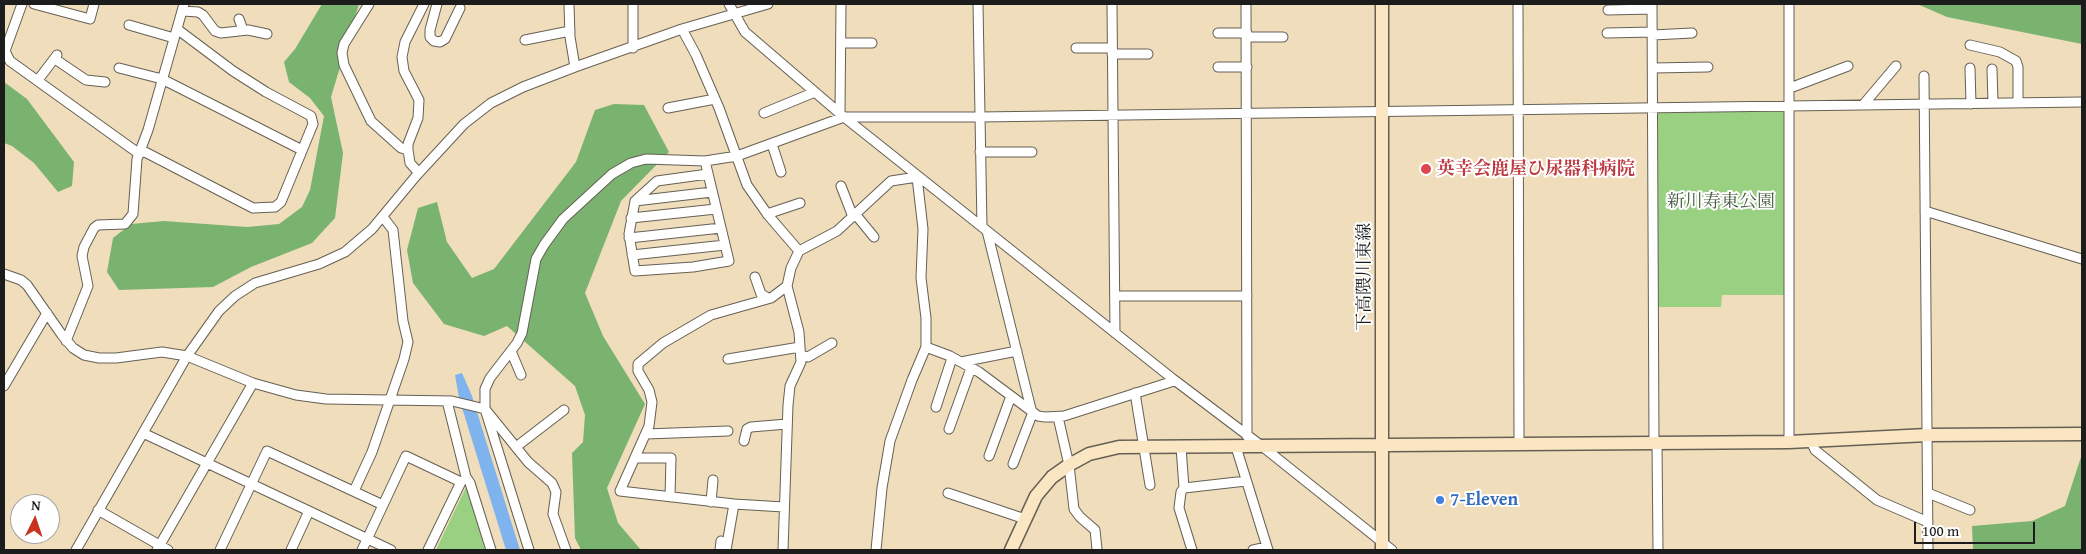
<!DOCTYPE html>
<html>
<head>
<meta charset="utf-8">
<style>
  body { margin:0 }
  #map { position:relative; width:2086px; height:554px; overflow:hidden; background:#efddbc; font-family:"Gentium Book Plus",serif }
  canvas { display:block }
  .frame { position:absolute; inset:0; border:5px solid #1c1c1c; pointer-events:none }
  .north { position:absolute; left:10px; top:494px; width:50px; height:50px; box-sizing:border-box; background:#fff; border:1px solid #a4a4a4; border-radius:50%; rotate:4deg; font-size:14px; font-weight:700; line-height:20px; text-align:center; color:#1c1c1c }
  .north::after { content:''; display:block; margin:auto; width:18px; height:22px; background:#c8321e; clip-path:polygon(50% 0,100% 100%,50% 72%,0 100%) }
  .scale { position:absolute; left:1914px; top:522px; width:121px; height:22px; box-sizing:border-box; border:2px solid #1c1c1c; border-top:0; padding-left:6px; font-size:15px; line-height:18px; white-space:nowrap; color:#1c1c1c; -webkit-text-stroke:4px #fff; paint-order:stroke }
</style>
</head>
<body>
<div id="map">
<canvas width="2086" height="554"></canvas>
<div class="frame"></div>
<div class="north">N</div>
<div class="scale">100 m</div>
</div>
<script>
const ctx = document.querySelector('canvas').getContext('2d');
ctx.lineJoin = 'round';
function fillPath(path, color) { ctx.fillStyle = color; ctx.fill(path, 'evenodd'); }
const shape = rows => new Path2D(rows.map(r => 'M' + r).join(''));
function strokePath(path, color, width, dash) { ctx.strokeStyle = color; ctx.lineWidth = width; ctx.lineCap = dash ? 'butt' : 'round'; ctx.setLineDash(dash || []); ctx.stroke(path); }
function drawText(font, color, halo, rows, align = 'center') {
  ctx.font = font + ' "Gentium Book Plus","Noto Serif JP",serif'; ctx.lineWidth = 4; ctx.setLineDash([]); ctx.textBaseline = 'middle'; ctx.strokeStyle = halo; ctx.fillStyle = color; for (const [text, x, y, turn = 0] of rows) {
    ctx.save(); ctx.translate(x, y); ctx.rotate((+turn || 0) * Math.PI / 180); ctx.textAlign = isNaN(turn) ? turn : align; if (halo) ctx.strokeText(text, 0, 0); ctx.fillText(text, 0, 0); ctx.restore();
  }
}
const green = shape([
  [1785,107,1786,295,1722,295,1721,307,1658,307,1656,109],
  [467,485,485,550,436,550]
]);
const forest = shape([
  [322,4,359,4,331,97,343,153,335,218,312,243,251,267,213,287,119,290,107,272,113,238,131,224,164,221,247,227,279,224,302,207,310,190,324,116,310,98,289,82,284,62,295,49],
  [1917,4,2082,5,2082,44,1947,17],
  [4,82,27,99,74,162,72,186,58,192,34,163,12,146,4,143],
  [614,104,644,105,669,152,621,201,585,293,603,336,645,404,607,488,618,523,641,550,581,550,575,538,572,453,583,442,585,415,575,386,507,326,484,336,444,324,413,283,407,250,418,208,437,202,447,242,472,278,494,269,576,162,595,110],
  [2082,454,2082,550,1973,550,1972,526,2032,521,2065,506]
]);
const water = shape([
  [462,373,472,396,520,550,506,550,459,398,455,375]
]);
const street = shape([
  [22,4,5,51,10,61,138,153,145,152,253,208,275,207,281,202,313,124,311,116,266,92,233,71,177,29],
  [34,4,90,19,94,4],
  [369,4,344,44,342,53,344,65,371,121,401,148,408,150],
  [437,4,430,30,430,37,434,41,440,42,445,39,460,8],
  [569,4,570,37,575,67],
  [729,4,745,32,844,117,1173,379,1263,447,1392,550],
  [978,4,982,227],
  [1112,4,1115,333],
  [1246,4,1247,436],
  [1518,4,1519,444],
  [1652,4,1654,443],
  [1789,4,1789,442],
  [1608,10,1652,9],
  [183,11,198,12,203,15,215,31,221,33,248,30,267,34],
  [239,19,243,30],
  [129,25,174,38],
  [682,29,696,55,719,108,747,185,768,215,799,251],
  [1218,33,1247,33],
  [1607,33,1653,32],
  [1653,35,1692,33],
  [1247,37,1283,37],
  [525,40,570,31],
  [841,43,872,43],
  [1970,45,2000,52,2016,61,2018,67,2018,103],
  [633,48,633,4],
  [1076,48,1112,48],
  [1112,54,1148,54],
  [55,59,86,80,105,82],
  [1218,67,1247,67],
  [119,68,162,79,302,150],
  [1653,68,1708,67],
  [1970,68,1971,104],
  [1992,69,1993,103],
  [1924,76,1928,550],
  [38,80,57,55],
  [1790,88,1848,66],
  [1863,105,1896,66],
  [668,108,715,99],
  [764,113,815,92],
  [840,113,841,4],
  [772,144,781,172],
  [980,152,1032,152],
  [705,161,729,261,693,267,635,271,629,234,635,201,657,181,708,174],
  [419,173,410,163,408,150,408,144,418,118,419,100,404,71,402,57,405,42,424,4],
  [841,186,853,217],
  [635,201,712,192],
  [1925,211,2082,259],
  [767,214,800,203],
  [856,215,874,237],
  [631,218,716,209],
  [987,231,1031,409],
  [629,238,721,228],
  [632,255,725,245],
  [4,274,21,280,27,285,62,335,73,348,84,355,99,358,116,358,162,352,187,356,253,383,296,395,326,399,452,401,485,409,528,462,552,483,556,492,553,514,566,550],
  [755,277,761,294,768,298],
  [1115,296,1247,296],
  [66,341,88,286,82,256,84,247,94,228,98,225,125,224,133,214,137,159,148,130,184,4],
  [926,347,950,356,979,372,1038,416,1045,417,1064,416,1174,381],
  [511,351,521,375],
  [801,355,808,357,832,343],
  [728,359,800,347],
  [961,362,1017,351],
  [4,386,47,313],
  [1135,393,1150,485],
  [447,401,466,477,470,483,491,550],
  [936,407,952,358],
  [1058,417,1069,465,1074,509,1080,517,1095,530,1097,549],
  [949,429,971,368],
  [143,433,309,511,291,550],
  [646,434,728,431],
  [744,441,747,429,751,427,787,424],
  [1811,441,1815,450,1877,500,1928,522],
  [1657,443,1658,550],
  [516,447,564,410],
  [1181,447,1184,488,1246,481],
  [1236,447,1268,550],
  [989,456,1011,396],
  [636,458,671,458,670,497],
  [1013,464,1033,412],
  [1184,488,1181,492,1179,508,1192,550],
  [354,491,372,452,404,359,408,342,403,321,393,230,383,217],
  [948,493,1025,519],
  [1928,493,1970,510],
  [711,502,713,480],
  [784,507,734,504,620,491,649,426,652,402,649,390,638,371,638,364,663,343,711,315,771,298,787,286],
  [98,510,168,550],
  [309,511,391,550],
  [76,550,187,356,219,311,235,296,255,283,319,264,345,252,372,229,416,176,464,124,491,103,523,87,575,67,682,29,768,4],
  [157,550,253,383],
  [220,550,267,451,383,505],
  [362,550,406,456,461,482,428,550],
  [529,550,485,409,485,389,490,378,517,343,522,333,536,259,544,245,563,219,612,174,631,163,646,159,705,161,737,156,844,117,979,117,2082,102],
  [720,550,721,541],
  [726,550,734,504],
  [783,550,788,405,790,386,801,362,799,332,787,286,791,268,799,251,837,231,891,181,917,177,923,229,921,278,926,318,926,347,912,380,890,441,882,488,876,550],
  [1253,550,1267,547]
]);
const secondary = shape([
  [1382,4,1382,550],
  [1011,550,1036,496,1052,477,1069,465,1089,454,1119,447,1789,442,1927,435,2082,434]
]);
const markers = [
  [1426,169,6,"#e0444e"],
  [1440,500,5,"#3f7fe0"]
];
const healthNames = [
  ["英幸会鹿屋ひ尿器科病院",1437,169]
];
const parkNames = [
  ["新川寿東公園",1721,202]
];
const streetNames = [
  ["下高隈川東線",1365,277,-90]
];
const shopNames = [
  ["7-Eleven",1450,500]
];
fillPath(green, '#99d082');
fillPath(forest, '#7ab270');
fillPath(water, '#7fb3ed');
strokePath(street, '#666054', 11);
strokePath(secondary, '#666054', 15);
strokePath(street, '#fff', 9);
strokePath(secondary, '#fbe6c4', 12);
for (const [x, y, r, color] of markers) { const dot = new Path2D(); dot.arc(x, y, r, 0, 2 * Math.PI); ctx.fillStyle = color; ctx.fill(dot); strokePath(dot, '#fff', 2); }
drawText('bold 18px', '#be3a42', '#fff', healthNames, 'left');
drawText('18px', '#485b40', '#fff', parkNames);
drawText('18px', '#1c1c1c', '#fff', streetNames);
drawText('bold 18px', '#366cbe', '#fff', shopNames, 'left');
</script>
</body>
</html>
